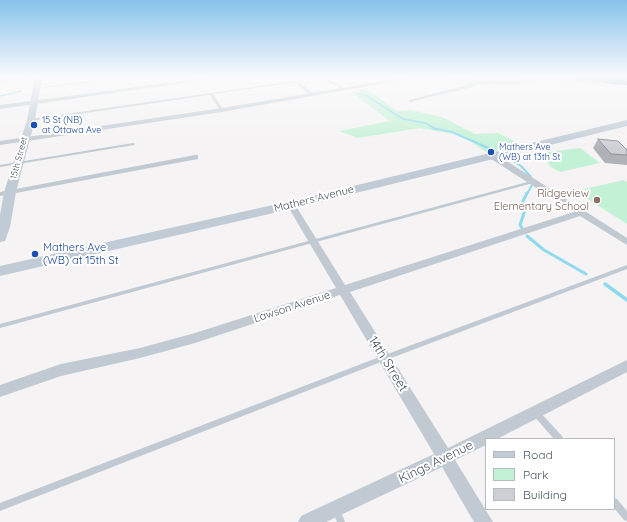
<!DOCTYPE html>
<html>
<head>
<meta charset="utf-8">
<style>
  body { margin:0 }
  #map { position:relative; width:627px; height:522px; overflow:hidden; background:#f5f3f3; font-family:Quicksand,sans-serif }
  canvas { display:block }
  .legend { position:absolute; left:485px; top:438px; width:130px; height:72px; box-sizing:border-box; background:#fff; border:1px solid #b7bbc0; margin:0; padding:5px 7px; list-style:none; font-size:12px; color:#4a5661 }
  .legend li { display:flex; align-items:center; gap:8px; height:20px }
  .legend b { width:20px; border:1px solid #b7bbc0 }
</style>
</head>
<body>
<div id="map">
<canvas width="627" height="522"></canvas>
<ul class="legend">
<li><b style="height:5px;background:#c1cbd6"></b>Road</li>
<li><b style="height:11px;background:#c3f1d5"></b>Park</li>
<li><b style="height:11px;background:#cdcfd5"></b>Building</li>
</ul>
</div>
<script>
const ctx = document.querySelector('canvas').getContext('2d');
ctx.lineJoin = 'round';
function fillPath(path, color) { ctx.fillStyle = color; ctx.fill(path, 'evenodd'); }
const shape = rows => new Path2D(rows.map(r => 'M' + r).join(''));
function strokePath(path, color, width, dash) { ctx.strokeStyle = color; ctx.lineWidth = width; ctx.lineCap = dash ? 'butt' : 'round'; ctx.setLineDash(dash || []); ctx.stroke(path); }
function drawText(font, color, halo, rows, align = 'center') {
  ctx.font = font + ' Quicksand,sans-serif'; ctx.lineWidth = 4; ctx.setLineDash([]); ctx.textBaseline = 'middle'; ctx.strokeStyle = halo; ctx.fillStyle = color; for (const [text, x, y, turn = 0] of rows) {
    ctx.save(); ctx.translate(x, y); ctx.rotate((+turn || 0) * Math.PI / 180); ctx.textAlign = isNaN(turn) ? turn : align; if (halo) ctx.strokeText(text, 0, 0); ctx.fillText(text, 0, 0); ctx.restore();
  }
}
const green = shape([
  [367,89,397,111,411,110,442,117,475,134,498,133,520,144,487,153,464,136,420,128,358,138,339,131,390,121,351,92],
  [580,148,600,163,560,172,551,167,540,153],
  [624,180,627,182,627,224,575,191]
]);
const streamFar3 = shape([
  [327,80,343,88],
  [357,93,367,96,403,119,425,123,436,129],
  [0,96,21,91]
]);
const streamFar2 = shape([
  [432,128,452,132,495,151],
  [507,157,521,166,531,177],
  [527,194,532,185]
]);
const streamFar1 = shape([
  [522,228,520,225,525,210,523,201,527,193],
  [527,236,544,250,586,274]
]);
const stream = shape([
  [605,284,627,300]
]);
const lane = shape([
  [117,77,126,77,37,89,36,88,117,77],
  [293,81,298,81,313,94,313,96,311,96,296,83,293,83,213,94,223,110,222,111,221,111,210,95,31,121,29,120,31,119,293,81],
  [133,143,135,144,134,145,0,167,0,165,133,143],
  [531,181,532,181,534,182,533,183,0,328,0,324,531,181],
  [627,265,627,269,386,360,0,511,0,503,382,356,627,265],
  [536,410,539,411,562,436,563,439,554,439,533,415,532,413,533,411,536,410],
  [614,498,617,499,627,511,627,521,624,520,614,508,614,498],
  [336,506,339,507,345,522,337,522,332,510,333,507,336,506]
]);
const street = shape([
  [211,77,226,77,0,109,0,105,211,77],
  [407,77,419,77,222,112,0,145,0,141,222,108,407,77],
  [438,77,454,77,486,81,516,80,538,77,602,79,605,81,602,83,543,80,516,84,478,84,477,86,409,102,409,100,473,83,438,77],
  [488,153,494,153,627,238,627,245,580,216,350,292,448,448,627,360,627,372,497,439,486,439,486,445,455,460,493,522,474,522,442,467,326,522,298,522,301,516,434,454,340,295,195,343,140,358,61,376,0,397,0,385,61,364,140,348,195,333,336,288,287,205,288,203,294,203,345,285,574,212,488,157,488,153],
  [195,155,198,155,198,159,0,196,0,192,195,155]
]);
const secondary = shape([
  [28,77,25,79,0,82,0,78,28,77],
  [35,77,42,77,35,120,16,192,10,227,5,241,0,242,0,215,4,192,27,120,35,77],
  [627,120,627,126,291,209,0,276,0,266,291,201,627,120]
]);
const highway = shape([
  [575,77,627,78,627,84,579,80,575,77]
]);
const wall = shape([
  [598,139,627,149,627,165,605,163,593,148]
]);
const building = shape([
  [598,139,618,141,627,150,627,155,611,154,598,139]
]);
const markers = [
  [34,125,4,"#1a4fb4"],
  [491,152,4,"#1a4fb4"],
  [597,200,4,"#8d6e63"],
  [35,254,4,"#1a4fb4"]
];
const farTransitnames = [
  ["15 St (NB)",42,120],
  ["at Ottawa Ave",42,130],
  ["Mathers Ave",499,147],
  ["(WB) at 13th St",499,157]
];
const farStreetnames = [
  ["15th Street",19,158,-75]
];
const educationNames = [
  ["Ridgeview",589,194],
  ["Elementary School",589,207]
];
const streetNames = [
  ["Mathers Avenue",314,199,-14],
  ["Lawson Avenue",292,307,-18]
];
const transitNames = [
  ["Mathers Ave",43,248],
  ["(WB) at 15th St",43,261]
];
const nearStreetnames = [
  ["14th Street",388,364,58],
  ["Kings Avenue",436,462,-26]
];
fillPath(green, '#c3f1d5');
strokePath(streamFar3, '#90daee', 1.5);
strokePath(streamFar2, '#90daee', 2);
strokePath(streamFar1, '#90daee', 3);
strokePath(stream, '#90daee', 3.5);
strokePath(highway, '#7690ad', 2);
fillPath(lane, '#c1cad2');
fillPath(street, '#c1cad2');
fillPath(secondary, '#c1cbd6');
fillPath(highway, '#8ba5c1');
fillPath(wall, '#b0b2b7');
fillPath(building, '#cdcfd5');
strokePath(building, '#909195', 1);
const sky = ctx.createLinearGradient(0, 0, 0, 150);
sky.addColorStop(0, '#85c3ea');
sky.addColorStop(0.51, '#fafafa');
sky.addColorStop(1, '#fafafa00');
ctx.fillStyle = sky;
ctx.fillRect(0, 0, 627, 150);
for (const [x, y, r, color] of markers) { const dot = new Path2D(); dot.arc(x, y, r, 0, 2 * Math.PI); ctx.fillStyle = color; ctx.fill(dot); strokePath(dot, '#fff', 1.5); }
drawText('9px', '#164399', '#fff', farTransitnames, 'left');
drawText('9px', '#4a5661', '#fff', farStreetnames);
drawText('11px', '#785e54', '#fff', educationNames, 'right');
drawText('11px', '#4a5661', '#fff', streetNames);
drawText('11px', '#164399', '#fff', transitNames, 'left');
drawText('13px', '#4a5661', '#fff', nearStreetnames);
</script>
</body>
</html>
